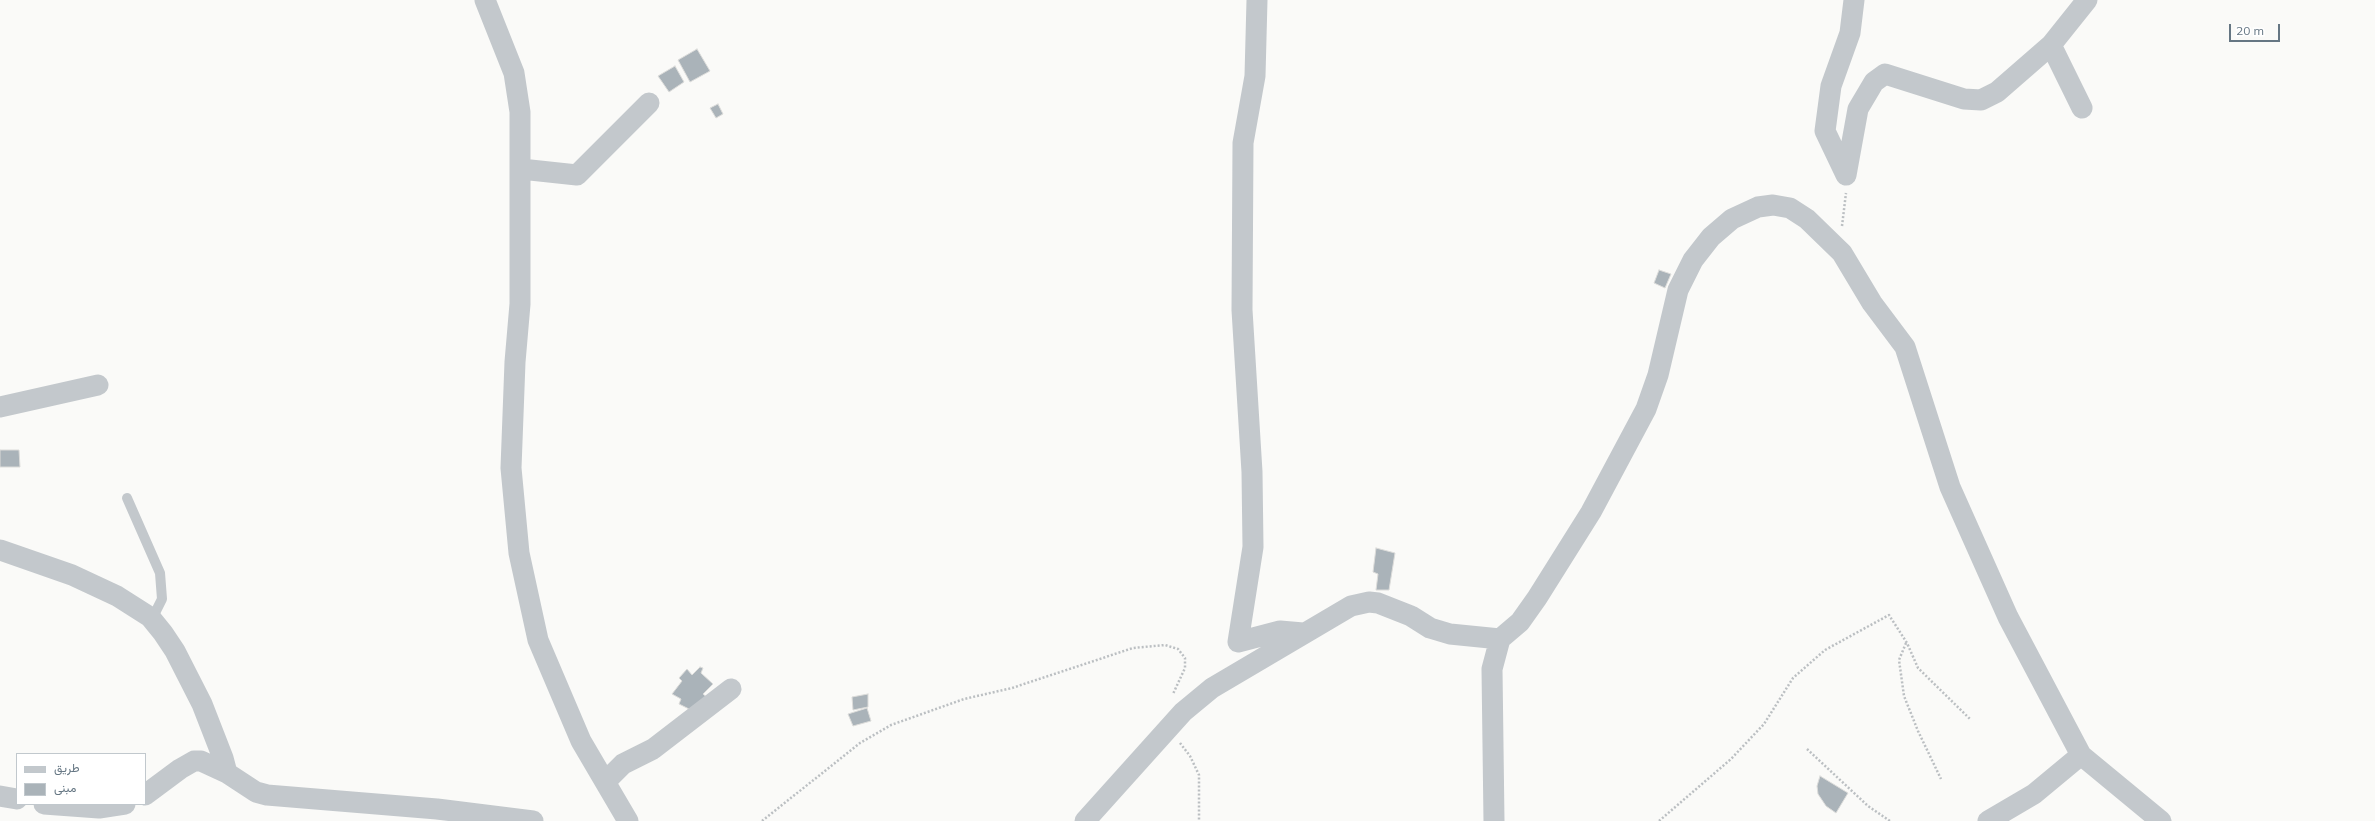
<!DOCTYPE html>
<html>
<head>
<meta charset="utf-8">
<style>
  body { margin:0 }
  #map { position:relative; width:2375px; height:821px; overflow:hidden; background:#fafaf8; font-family:Mulish,Vazirmatn,sans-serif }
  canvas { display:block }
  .legend { position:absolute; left:16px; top:753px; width:130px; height:52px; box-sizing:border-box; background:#fff; border:1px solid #c1c8cd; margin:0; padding:5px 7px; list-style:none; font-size:12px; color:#657683 }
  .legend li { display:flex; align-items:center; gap:8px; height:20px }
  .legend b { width:20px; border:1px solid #c1c8cd }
  .scale { position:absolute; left:2229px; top:24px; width:51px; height:18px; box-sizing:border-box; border:2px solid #657683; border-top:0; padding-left:5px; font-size:12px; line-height:14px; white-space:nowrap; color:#657683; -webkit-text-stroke:3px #fff; paint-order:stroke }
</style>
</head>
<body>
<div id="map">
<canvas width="2375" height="821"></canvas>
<ul class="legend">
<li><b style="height:5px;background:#c3c8cc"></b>طريق</li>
<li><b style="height:11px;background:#aab3b9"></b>مبنى</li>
</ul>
<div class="scale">20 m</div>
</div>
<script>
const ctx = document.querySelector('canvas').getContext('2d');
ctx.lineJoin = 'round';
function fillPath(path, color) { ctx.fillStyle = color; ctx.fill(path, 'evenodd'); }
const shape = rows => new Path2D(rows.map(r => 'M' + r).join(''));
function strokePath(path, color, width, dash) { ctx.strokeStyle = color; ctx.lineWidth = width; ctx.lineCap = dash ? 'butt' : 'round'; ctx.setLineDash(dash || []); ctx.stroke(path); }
const building = shape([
  [697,49,710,71,690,82,678,60,697,49],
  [675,66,684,82,669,92,658,76,675,66],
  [718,104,723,114,716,118,710,108,718,104],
  [1659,270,1671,274,1665,288,1654,283,1659,270],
  [0,450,19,450,20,467,0,467,0,450],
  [1376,548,1395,553,1389,590,1376,590,1378,574,1373,572,1376,548],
  [700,667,703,668,701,673,713,684,703,694,709,699,691,710,679,704,681,699,672,694,682,681,679,678,687,669,692,675,700,667],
  [868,694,868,707,853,710,852,697,868,694],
  [867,708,871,721,853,726,848,714,867,708],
  [1820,776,1848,793,1836,813,1826,806,1818,794,1817,786,1820,776]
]);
const path = shape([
  [1842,226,1846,193],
  [1906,643,1899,660,1904,696,1918,731,1941,779],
  [1180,743,1190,756,1199,775,1199,821],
  [1807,749,1868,806,1890,821],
  [762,821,860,743,891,725,964,699,1012,688,1133,648,1165,645,1178,649,1185,658,1185,668,1173,694],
  [1659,821,1731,759,1764,724,1793,678,1825,650,1889,615,1907,643,1918,668,1970,719]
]);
const service = shape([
  [127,498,160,573,162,599,155,613,150,617]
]);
const minor = shape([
  [485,0,514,73,520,112,520,304,515,362,511,468,519,553,538,640,581,741,628,821],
  [1257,0,1255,76,1243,143,1242,310,1252,472,1253,547,1238,642,1280,631,1303,633],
  [2051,45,2082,108],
  [521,169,577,175,649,103],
  [1846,175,1858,109,1874,82,1885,74,1964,99,1981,100,1997,92,2051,45,2087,0],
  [1846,175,1825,131,1831,86,1850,33,1854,0],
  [0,407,98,385],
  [0,550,72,575,117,596,150,617,163,633,175,651,202,704,223,758,227,773],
  [605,782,623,764,653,749,731,689],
  [145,795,180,769,194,761,201,761,227,773,256,792,267,795,437,809,533,821],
  [0,796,17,799],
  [44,804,99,808,125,804],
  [1085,821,1183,712,1212,688,1351,606,1369,602,1378,603,1411,616,1430,628,1450,634,1500,639],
  [1494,821,1492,669,1500,639,1520,622,1537,598,1591,512,1646,409,1658,375,1678,290,1693,260,1711,237,1732,219,1758,207,1773,205,1790,208,1807,219,1842,253,1872,303,1905,347,1950,487,2008,617,2081,755,2161,821],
  [1988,821,2034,794,2081,755]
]);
fillPath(building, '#aab3b9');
strokePath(building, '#dcdcda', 1);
strokePath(path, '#bbbfc2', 2.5, [2, 2]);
strokePath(service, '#c3c8cc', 10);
strokePath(minor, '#c3c8cc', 21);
</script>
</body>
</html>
